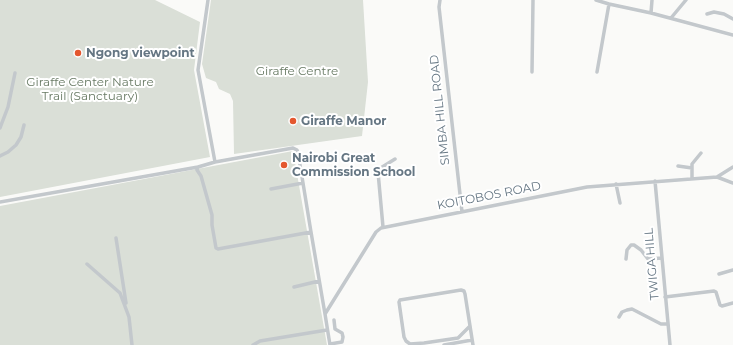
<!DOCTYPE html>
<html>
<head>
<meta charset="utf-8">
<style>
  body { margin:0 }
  canvas { display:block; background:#fafaf8 }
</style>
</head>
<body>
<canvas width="733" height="345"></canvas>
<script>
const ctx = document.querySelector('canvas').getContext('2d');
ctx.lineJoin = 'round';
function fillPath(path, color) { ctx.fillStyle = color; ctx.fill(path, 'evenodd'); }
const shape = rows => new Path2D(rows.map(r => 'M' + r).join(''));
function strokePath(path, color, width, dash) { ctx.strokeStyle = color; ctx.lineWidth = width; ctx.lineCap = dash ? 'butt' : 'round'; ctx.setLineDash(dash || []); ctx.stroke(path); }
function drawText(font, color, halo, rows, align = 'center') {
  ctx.font = font + ' Montserrat,sans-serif'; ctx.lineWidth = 4; ctx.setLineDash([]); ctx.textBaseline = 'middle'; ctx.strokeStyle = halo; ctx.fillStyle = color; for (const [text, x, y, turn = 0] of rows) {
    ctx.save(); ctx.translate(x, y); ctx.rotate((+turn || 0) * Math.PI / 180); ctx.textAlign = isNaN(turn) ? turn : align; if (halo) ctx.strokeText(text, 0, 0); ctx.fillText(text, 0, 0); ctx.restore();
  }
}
const green = shape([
  [0,0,155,0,200,22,194,70,210,157,0,197],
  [211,0,363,0,368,82,362,136,234,154,233,101,230,94,219,89,216,82,206,78,202,64],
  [293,151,327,345,0,345,0,206]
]);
const minor = shape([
  [208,0,198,70,215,162],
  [440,0,439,7,462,212],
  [596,0,609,4,651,13,733,35],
  [651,13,652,0],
  [707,14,714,12,724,14,733,19],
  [671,18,686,0],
  [532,72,533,0],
  [597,72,609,4],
  [0,128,8,107,15,73],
  [0,156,8,152,16,145,21,137,24,125],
  [678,166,692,168],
  [717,177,733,183],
  [692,179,692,164,701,153],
  [655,181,670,345],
  [616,184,620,203],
  [271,189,303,183],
  [0,202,198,167],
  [383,227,378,172,379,169,395,159],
  [311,232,218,249,216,248,212,225,212,215,201,176,197,170,198,167,215,162,293,148,297,150,298,153,303,183,311,232,325,314],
  [116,238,126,303],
  [626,259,627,250,631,245,634,245,641,250,648,259,662,258],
  [87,264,120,293,129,317,132,345],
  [719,274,733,270],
  [294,287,319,281],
  [665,297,714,291,716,292,720,305,722,306,733,303],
  [619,317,622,312,627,310,632,309,661,324,668,324],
  [470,326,458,338,424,343,410,344,406,341,404,337,399,302,400,300,461,290,464,291,465,294,473,345],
  [330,344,342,342,343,337,342,333,335,329,334,320],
  [253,345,260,341,327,330],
  [330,345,325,314,376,232,381,228,587,187,717,177,733,167],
  [444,345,472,340]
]);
const markers = [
  [78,53,4,"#e4572e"],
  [293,121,4,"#e4572e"],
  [284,165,4,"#e4572e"]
];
const poiNames = [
  ["Ngong viewpoint",86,53],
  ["Giraffe Manor",301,121],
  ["Nairobi Great",292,158],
  ["Commission School",292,172]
];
const parkNames = [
  ["Giraffe Centre",297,71],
  ["Giraffe Center Nature",90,82],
  ["Trail (Sanctuary)",90,96]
];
const streetNames = [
  ["SIMBA HILL ROAD",440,110,-96],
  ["KOITOBOS ROAD",489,196,-11],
  ["TWIGA HILL",652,264,-95]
];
fillPath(green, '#dadfd7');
strokePath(minor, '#c3c8cc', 3.5);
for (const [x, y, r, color] of markers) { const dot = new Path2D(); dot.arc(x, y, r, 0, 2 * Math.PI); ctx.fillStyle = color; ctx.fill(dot); strokePath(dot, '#fff', 1.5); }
drawText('bold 12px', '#657683', '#fff', poiNames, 'left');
drawText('12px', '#687a64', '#fff', parkNames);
drawText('12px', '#657683', '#fff', streetNames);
</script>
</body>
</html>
